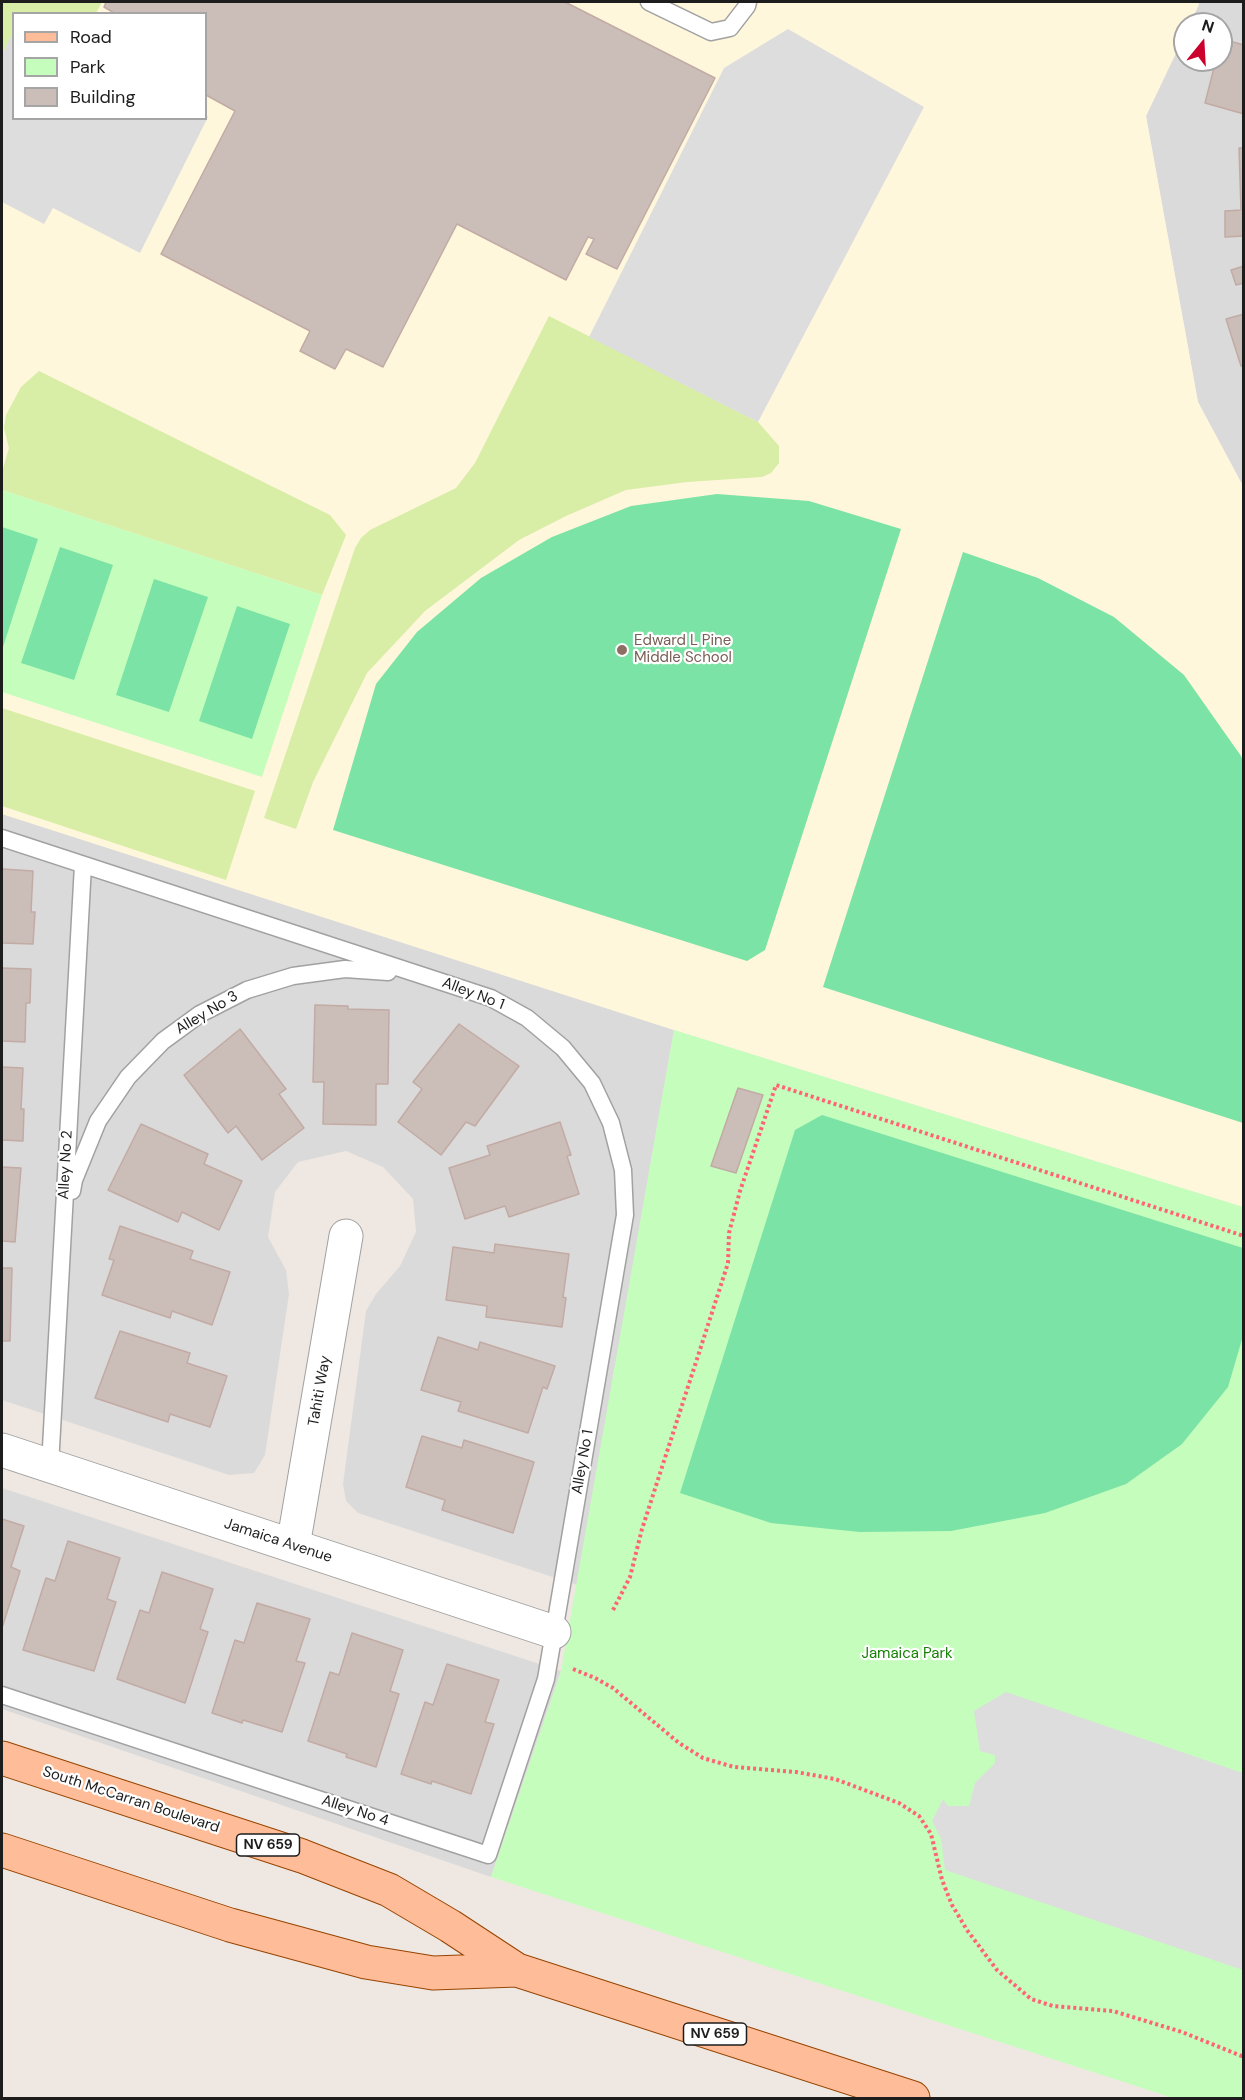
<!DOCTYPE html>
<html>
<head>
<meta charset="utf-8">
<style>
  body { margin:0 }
  #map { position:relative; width:1245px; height:2100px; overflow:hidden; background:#efe8e2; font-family:"DM Sans",sans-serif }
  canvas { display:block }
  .frame { position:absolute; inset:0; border:3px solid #1d1d1d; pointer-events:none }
  .legend { position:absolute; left:12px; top:12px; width:195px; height:108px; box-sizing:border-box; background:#fff; border:2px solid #a5a5a5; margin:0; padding:8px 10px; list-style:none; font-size:18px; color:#1d1d1d }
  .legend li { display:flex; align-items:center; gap:12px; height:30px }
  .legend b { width:30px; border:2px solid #a5a5a5 }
  .north { position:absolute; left:1173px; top:12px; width:60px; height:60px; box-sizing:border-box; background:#fff; border:2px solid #a5a5a5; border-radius:50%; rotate:18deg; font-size:16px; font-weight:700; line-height:24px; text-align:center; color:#1d1d1d }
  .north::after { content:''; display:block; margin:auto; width:21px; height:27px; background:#cb002c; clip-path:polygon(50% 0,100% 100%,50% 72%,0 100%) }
</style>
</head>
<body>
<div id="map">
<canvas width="1245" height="2100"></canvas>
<div class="frame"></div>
<ul class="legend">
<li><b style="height:8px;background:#ffbc98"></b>Road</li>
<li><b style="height:16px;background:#c5fdbc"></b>Park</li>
<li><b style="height:16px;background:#cbbdb8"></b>Building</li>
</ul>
<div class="north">N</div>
</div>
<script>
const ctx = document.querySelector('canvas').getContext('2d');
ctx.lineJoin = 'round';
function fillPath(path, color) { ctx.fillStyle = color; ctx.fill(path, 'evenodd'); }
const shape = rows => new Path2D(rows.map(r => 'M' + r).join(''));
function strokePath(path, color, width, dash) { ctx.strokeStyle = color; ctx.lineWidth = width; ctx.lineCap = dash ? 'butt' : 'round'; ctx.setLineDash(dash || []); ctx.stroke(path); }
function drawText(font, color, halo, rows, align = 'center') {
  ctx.font = font + ' "DM Sans",sans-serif'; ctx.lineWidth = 4.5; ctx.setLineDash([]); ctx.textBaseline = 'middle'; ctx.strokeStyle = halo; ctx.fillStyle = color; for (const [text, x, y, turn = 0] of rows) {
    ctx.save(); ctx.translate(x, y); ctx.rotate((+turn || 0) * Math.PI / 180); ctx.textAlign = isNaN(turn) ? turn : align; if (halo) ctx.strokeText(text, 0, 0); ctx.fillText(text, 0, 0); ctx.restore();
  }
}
const residential = shape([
  [1200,2,1243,2,1243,486,1198,402,1146,116,1185,34,1185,60,1221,60,1221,24,1190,24],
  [2,814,674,1030,577,1585,358,1513,346,1501,343,1484,366,1311,376,1294,400,1266,416,1232,413,1199,383,1167,346,1151,298,1162,275,1192,268,1237,286,1270,289,1294,265,1455,254,1473,229,1475,2,1400],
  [2,1488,561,1671,491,1877,2,1709]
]);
const education = shape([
  [2,2,1196,2,1199,4,1190,24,1185,24,1185,34,1146,116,1198,402,1243,486,1243,1207,674,1030,2,814],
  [14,14,206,14,206,118,14,118]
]);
const grass = shape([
  [2,2,102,2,96,13,14,14,13,32,2,55],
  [549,316,758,422,779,446,779,463,771,473,762,477,687,482,626,490,566,516,519,540,425,611,367,673,313,782,296,829,264,818,355,548,361,538,370,530,456,488,475,463],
  [39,371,330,515,346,535,322,595,2,490,2,472,9,448,4,428,6,415,21,387],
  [2,708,255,791,226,880,2,806]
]);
const park = shape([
  [2,490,322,595,262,777,2,692],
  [674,1030,1243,1207,1243,2098,1173,2098,491,1877,561,1671]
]);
const pitch = shape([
  [717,494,809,501,901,529,765,950,747,961,333,830,376,684,417,632,481,578,552,537,631,506],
  [2,527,38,539,2,650],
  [60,547,113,565,74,680,21,663],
  [963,552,1038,578,1114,617,1184,675,1241,756,1244,764,1243,1123,823,987],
  [154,579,208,597,169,712,116,695],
  [237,606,290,624,252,739,199,721],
  [822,1115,1243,1248,1243,1336,1228,1387,1182,1444,1126,1484,1045,1513,951,1531,860,1532,771,1523,680,1493,795,1130]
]);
const parking = shape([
  [788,29,924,107,758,422,589,337,724,68],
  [13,32,14,118,206,118,206,115,208,117,140,253,53,208,44,224,2,202,2,55],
  [1006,1692,1243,1773,1243,1970,945,1870,941,1839,932,1821,943,1799,948,1806,969,1806,975,1783,995,1763,995,1755,980,1751,974,1711]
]);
const building = shape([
  [106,2,565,2,715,78,617,269,586,254,594,239,588,237,566,280,457,224,383,367,346,349,335,369,300,351,310,331,161,254,235,111,206,95,206,14,116,14,104,7,106,2],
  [1222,39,1244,45,1244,114,1205,103,1216,60,1221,60,1222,39],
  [1239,148,1244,148,1244,236,1225,237,1225,211,1241,210,1239,148],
  [1244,266,1244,283,1236,285,1231,270,1244,266],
  [1244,314,1244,366,1241,366,1226,319,1244,314],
  [2,869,33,871,31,912,35,912,33,944,2,943,2,869],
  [2,968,31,969,30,1003,26,1003,25,1042,2,1041,2,968],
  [315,1005,348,1006,348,1009,389,1010,388,1084,376,1084,376,1125,323,1124,324,1082,313,1082,315,1005],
  [459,1024,519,1066,475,1126,466,1122,441,1155,398,1122,422,1089,413,1082,459,1024],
  [240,1029,286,1089,279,1094,304,1128,262,1160,236,1126,228,1133,184,1075,240,1029],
  [2,1067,23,1068,21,1109,24,1109,23,1141,2,1140,2,1067],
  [738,1088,763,1095,736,1173,711,1166,738,1088],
  [560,1122,571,1155,567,1156,579,1194,509,1217,505,1206,465,1219,449,1168,490,1155,487,1146,560,1122],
  [141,1124,208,1154,204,1164,242,1181,219,1230,182,1212,178,1222,108,1190,141,1124],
  [2,1167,21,1168,15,1242,2,1241,2,1167],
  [120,1226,193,1251,190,1259,230,1272,212,1325,172,1311,170,1318,102,1295,114,1260,109,1259,120,1226],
  [495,1244,569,1254,563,1297,566,1298,562,1327,486,1317,487,1306,446,1300,453,1247,494,1253,495,1244],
  [2,1268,12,1268,10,1341,2,1341,2,1268],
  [120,1331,190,1353,187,1363,227,1376,210,1427,170,1414,168,1422,95,1398,120,1331],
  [438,1337,478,1350,480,1342,555,1366,547,1389,543,1387,528,1433,458,1411,461,1402,421,1390,438,1337],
  [422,1436,462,1448,464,1440,534,1462,513,1533,442,1510,445,1500,406,1487,422,1436],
  [2,1519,24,1526,11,1567,20,1571,2,1628,2,1519],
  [68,1541,120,1558,107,1599,116,1602,94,1671,23,1650,46,1578,55,1581,68,1541],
  [162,1572,213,1589,200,1629,208,1632,185,1703,117,1679,140,1610,149,1613,162,1572],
  [257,1603,310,1619,296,1661,305,1663,282,1732,243,1720,242,1723,212,1713,235,1640,244,1643,257,1603],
  [352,1633,403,1650,390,1691,399,1694,376,1767,346,1757,347,1754,308,1741,330,1672,339,1675,352,1633],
  [447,1664,499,1680,485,1722,494,1724,471,1794,432,1781,431,1784,401,1774,425,1702,433,1705,447,1664]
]);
const path = shape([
  [613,1610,630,1577,642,1529,728,1263,729,1233,740,1191,776,1085,1244,1236],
  [573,1669,595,1678,613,1688,679,1743,703,1758,734,1767,796,1772,835,1779,899,1803,919,1816,931,1834,942,1880,952,1905,967,1930,997,1970,1031,1999,1053,2006,1113,2011,1182,2032,1244,2057]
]);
const lane = shape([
  [649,2,711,32,730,28,747,6,748,2],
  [2,838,491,998,527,1018,563,1048,592,1083,611,1123,623,1170,625,1215,546,1679,488,1855,2,1695],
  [72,1191,74,1180,98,1121,128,1077,163,1041,200,1014,247,990,293,976,345,969,388,972],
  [50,1466,83,865]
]);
const street = shape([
  [2,1450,554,1632],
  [293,1546,346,1236]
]);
const primary = shape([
  [2,1758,302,1856,389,1890,450,1926,517,1970,913,2098],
  [2,1850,230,1925,366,1962,433,1973,517,1970]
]);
const markers = [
  [622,650,6,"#8d6e63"]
];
const shields = [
  [268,1845,63],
  [715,2034,63]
];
const shieldNames = [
  ["NV 659",268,1845],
  ["NV 659",715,2034]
];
const educationNames = [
  ["Edward L Pine",634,641],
  ["Middle School",634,658]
];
const streetNames = [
  ["Alley No 1",473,994,21],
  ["Alley No 3",207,1013,-31],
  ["Alley No 2",66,1165,-87],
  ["Tahiti Way",320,1391,-80],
  ["Alley No 1",583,1462,-80],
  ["Jamaica Avenue",278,1541,18],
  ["South McCarran Boulevard",131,1800,18],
  ["Alley No 4",355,1811,18]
];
const parkNames = [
  ["Jamaica Park",907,1654]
];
fillPath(residential, '#dbdada');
fillPath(education, '#fff7dc');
fillPath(grass, '#d8eda5');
fillPath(park, '#c5fdbc');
fillPath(pitch, '#7be3a5');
fillPath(parking, '#ddd');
fillPath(building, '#cbbdb8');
strokePath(building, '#c2aba4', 1.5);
strokePath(lane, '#a1a1a1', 19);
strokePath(street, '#a1a1a1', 35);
strokePath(primary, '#974400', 35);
strokePath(path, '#ff6475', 4, [3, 3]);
strokePath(lane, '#fff', 16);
strokePath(street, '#fff', 33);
strokePath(primary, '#ffbc98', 33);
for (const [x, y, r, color] of markers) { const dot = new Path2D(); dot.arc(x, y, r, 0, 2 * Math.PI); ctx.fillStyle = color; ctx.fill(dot); strokePath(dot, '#fff', 2); }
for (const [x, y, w] of shields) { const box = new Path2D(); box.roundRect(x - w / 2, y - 11, w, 22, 4.5); ctx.fillStyle = '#fff'; ctx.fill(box); strokePath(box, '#1d1d1d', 1.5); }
drawText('bold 14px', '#1d1d1d', null, shieldNames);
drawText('15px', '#785e54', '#fff', educationNames, 'left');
drawText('15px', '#1d1d1d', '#fff', streetNames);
drawText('15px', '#158205', '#fff', parkNames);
</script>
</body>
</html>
